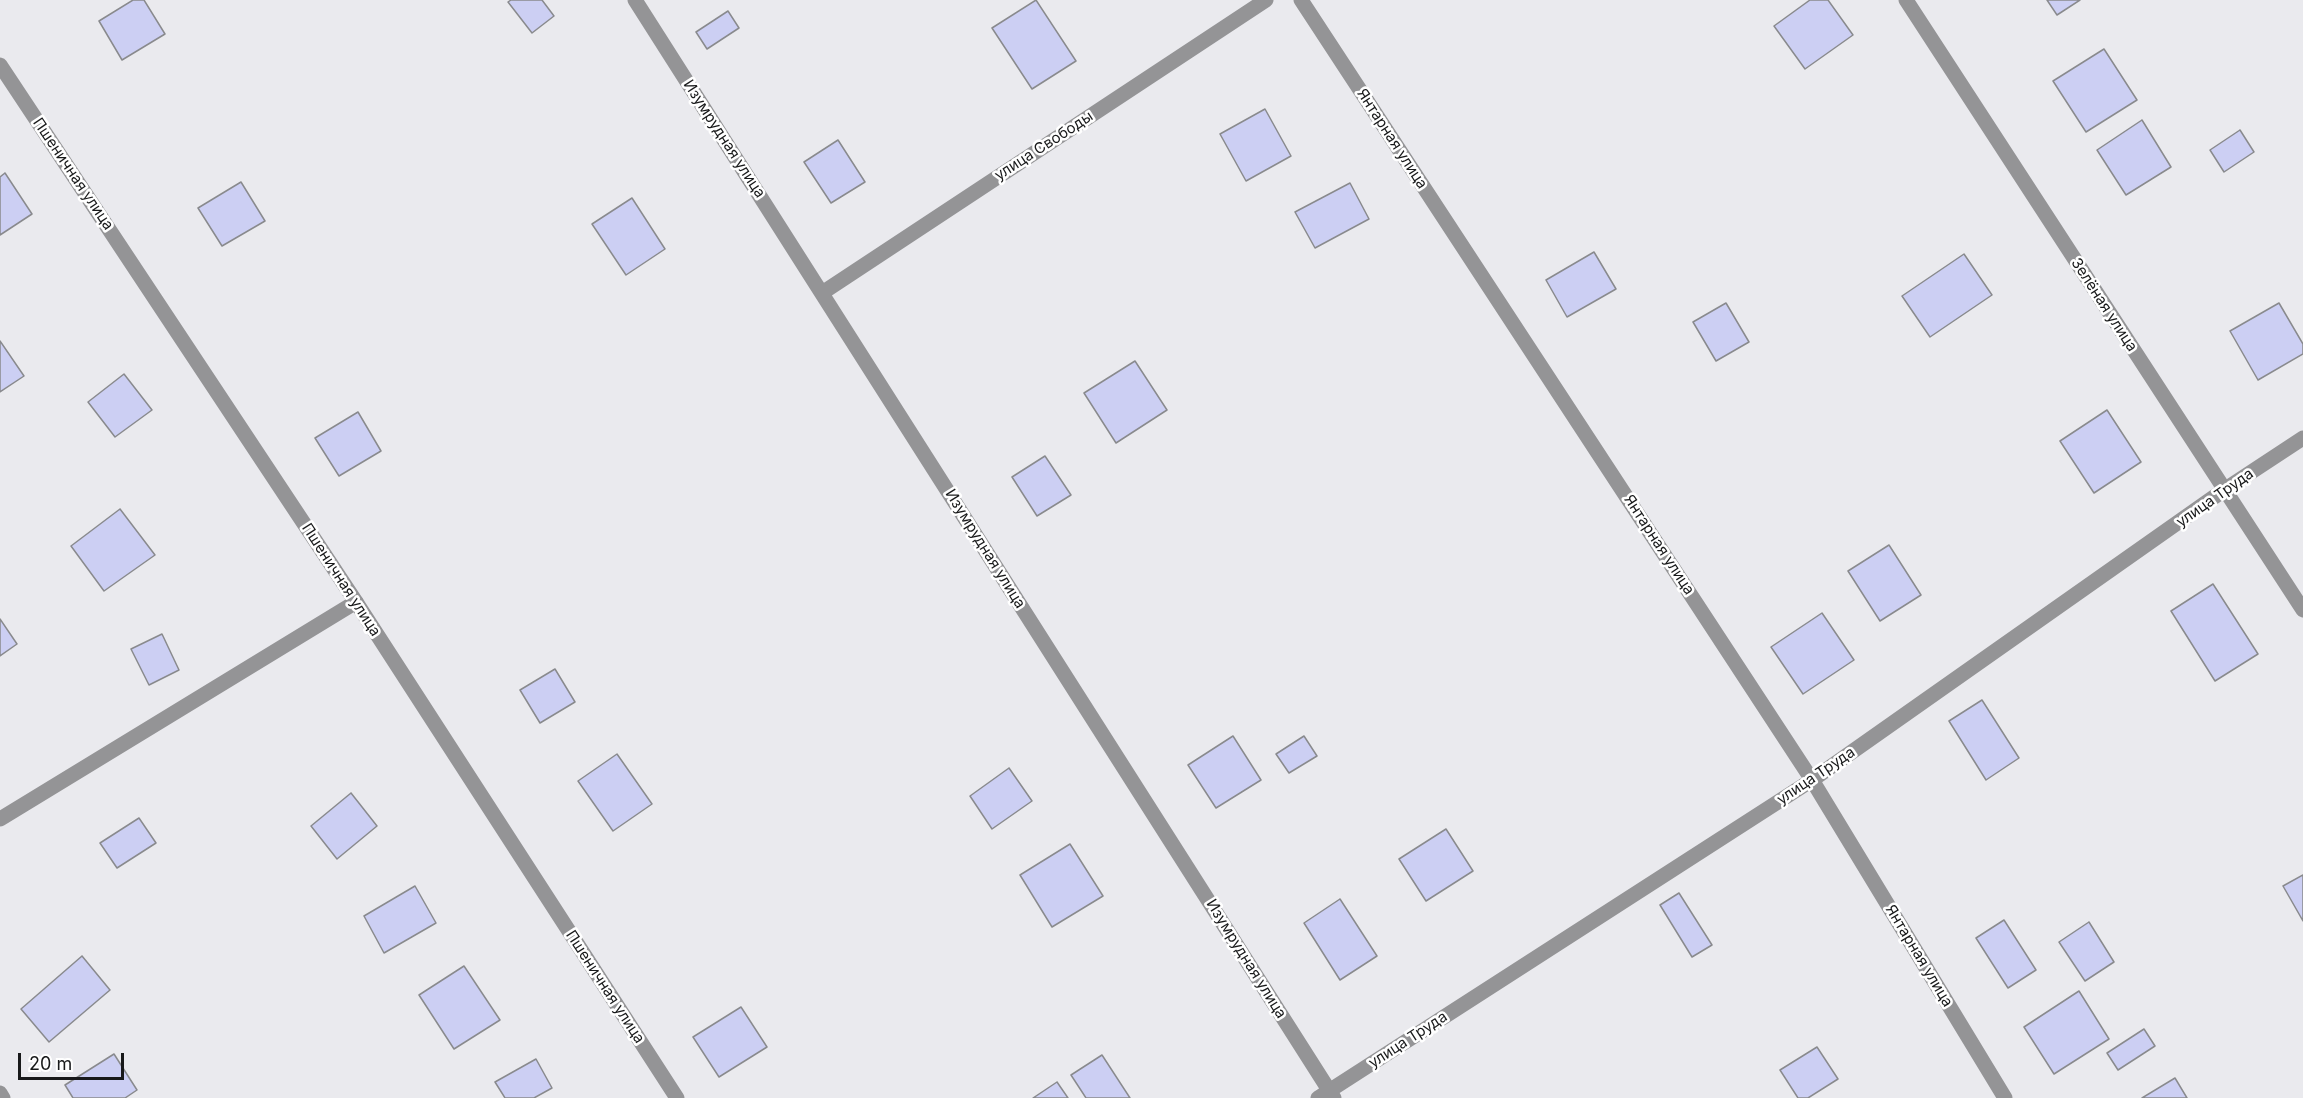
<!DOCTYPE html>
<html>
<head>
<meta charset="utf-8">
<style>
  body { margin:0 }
  #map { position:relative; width:2303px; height:1098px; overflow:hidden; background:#eaeaee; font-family:Inter,sans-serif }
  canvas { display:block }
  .scale { position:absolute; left:18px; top:1053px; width:106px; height:27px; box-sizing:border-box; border:3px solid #18191a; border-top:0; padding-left:8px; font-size:18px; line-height:21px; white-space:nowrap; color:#18191a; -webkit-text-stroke:4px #fff; paint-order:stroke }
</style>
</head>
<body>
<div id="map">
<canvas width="2303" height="1098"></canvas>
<div class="scale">20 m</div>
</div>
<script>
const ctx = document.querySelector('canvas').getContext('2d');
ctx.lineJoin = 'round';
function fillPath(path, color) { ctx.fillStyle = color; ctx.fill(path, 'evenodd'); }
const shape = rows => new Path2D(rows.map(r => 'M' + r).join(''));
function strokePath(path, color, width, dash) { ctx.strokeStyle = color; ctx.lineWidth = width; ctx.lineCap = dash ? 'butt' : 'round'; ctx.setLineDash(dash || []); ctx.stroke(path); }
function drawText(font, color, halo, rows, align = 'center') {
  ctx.font = font + ' Inter,sans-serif'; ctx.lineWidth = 5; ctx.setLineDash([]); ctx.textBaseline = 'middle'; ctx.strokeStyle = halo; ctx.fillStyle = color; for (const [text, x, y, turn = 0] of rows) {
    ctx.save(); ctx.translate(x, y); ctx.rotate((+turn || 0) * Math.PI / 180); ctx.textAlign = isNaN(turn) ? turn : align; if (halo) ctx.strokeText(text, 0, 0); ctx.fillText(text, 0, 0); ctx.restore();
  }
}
const building = shape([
  [133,0,144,0,165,34,122,60,99,21,133,0],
  [511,0,542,0,554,16,532,33,508,2,511,0],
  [1036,0,1076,61,1032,89,992,28,1036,0],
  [1810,0,1828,0,1853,35,1805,69,1774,26,1810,0],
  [2047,0,2080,0,2057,15,2047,0],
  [728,11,739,28,707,49,696,32,728,11],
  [2104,49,2137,100,2086,132,2053,81,2104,49],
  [1265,109,1291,156,1246,181,1220,134,1265,109],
  [2142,120,2171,167,2126,195,2097,150,2142,120],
  [2240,130,2254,152,2224,172,2210,150,2240,130],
  [838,140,865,182,831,203,804,162,838,140],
  [5,173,32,214,0,235,0,177,5,173],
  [241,182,265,221,222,246,198,208,241,182],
  [1350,183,1369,219,1315,248,1295,212,1350,183],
  [632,198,665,249,626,275,592,224,632,198],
  [1594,252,1616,289,1567,317,1546,280,1594,252],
  [1964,254,1992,295,1930,337,1902,296,1964,254],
  [1726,303,1749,342,1716,361,1693,322,1726,303],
  [2279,303,2303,344,2303,354,2258,380,2230,331,2279,303],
  [0,341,24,376,0,392,0,341],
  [1135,361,1167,410,1116,443,1084,393,1135,361],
  [124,374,152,410,115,437,88,402,124,374],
  [2107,410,2141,462,2094,493,2060,441,2107,410],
  [358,412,381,451,339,476,315,438,358,412],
  [1045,456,1071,495,1037,516,1012,477,1045,456],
  [120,509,155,555,104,591,71,546,120,509],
  [1889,545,1921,595,1880,621,1848,571,1889,545],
  [2213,584,2258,654,2215,681,2171,611,2213,584],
  [1822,613,1854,660,1803,694,1771,647,1822,613],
  [0,619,17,644,0,656,0,619],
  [162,634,179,670,149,685,131,649,162,634],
  [555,669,575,702,540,723,520,690,555,669],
  [1982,700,2019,758,1986,780,1949,721,1982,700],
  [1233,736,1261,780,1216,808,1188,765,1233,736],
  [1304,736,1317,756,1289,773,1276,754,1304,736],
  [617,754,652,804,613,831,578,781,617,754],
  [1009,768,1032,801,992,829,970,796,1009,768],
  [351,793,377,826,337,859,311,826,351,793],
  [139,818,156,843,117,868,100,843,139,818],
  [1446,829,1473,871,1426,901,1399,859,1446,829],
  [1070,844,1103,896,1052,927,1020,875,1070,844],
  [2303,875,2303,921,2283,886,2303,875],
  [415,886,436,923,384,953,364,916,415,886],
  [1679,893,1712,945,1692,957,1660,905,1679,893],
  [1340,899,1377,956,1340,980,1304,923,1340,899],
  [2004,920,2036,970,2008,988,1976,938,2004,920],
  [2089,922,2114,962,2085,981,2059,942,2089,922],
  [82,956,110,990,49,1042,21,1009,82,956],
  [464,966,500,1020,454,1049,419,995,464,966],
  [2079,991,2109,1039,2054,1074,2024,1027,2079,991],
  [741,1007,767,1047,719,1077,693,1037,741,1007],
  [2144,1029,2155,1046,2118,1070,2107,1053,2144,1029],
  [1817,1047,1838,1079,1808,1098,1798,1098,1780,1070,1817,1047],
  [114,1054,137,1090,125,1098,73,1098,65,1085,114,1054],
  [1102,1055,1130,1098,1086,1098,1071,1075,1102,1055],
  [536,1059,552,1088,534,1098,505,1098,495,1082,536,1059],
  [2175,1078,2187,1098,2142,1098,2175,1078],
  [1057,1082,1068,1098,1033,1098,1057,1082]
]);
const lane = shape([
  [0,819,356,602]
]);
const street = shape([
  [635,0,1334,1098],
  [1301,0,1812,780,2005,1098],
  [1906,0,2303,610],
  [0,65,356,602,677,1098],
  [822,293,1266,0],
  [0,1093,3,1098],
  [1318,1098,1812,780,2224,490,2303,438]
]);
const streetNames = [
  ["Изумрудная улица",724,139,57],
  ["Янтарная улица",1392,139,57],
  ["улица Свободы",1044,146,-33],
  ["Пшеничная улица",73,174,56],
  ["Зелёная улица",2104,305,57],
  ["улица Труда",2215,498,-35],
  ["Янтарная улица",1659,545,57],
  ["Изумрудная улица",985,549,58],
  ["Пшеничная улица",341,580,57],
  ["улица Труда",1816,776,-34],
  ["Янтарная улица",1919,956,59],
  ["Изумрудная улица",1246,959,58],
  ["Пшеничная улица",605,987,57],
  ["улица Труда",1408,1040,-33]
];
fillPath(building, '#cccff3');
strokePath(building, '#898a8d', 1.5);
strokePath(lane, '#949496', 15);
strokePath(street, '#949496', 15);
drawText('15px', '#18191a', '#fff', streetNames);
</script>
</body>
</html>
